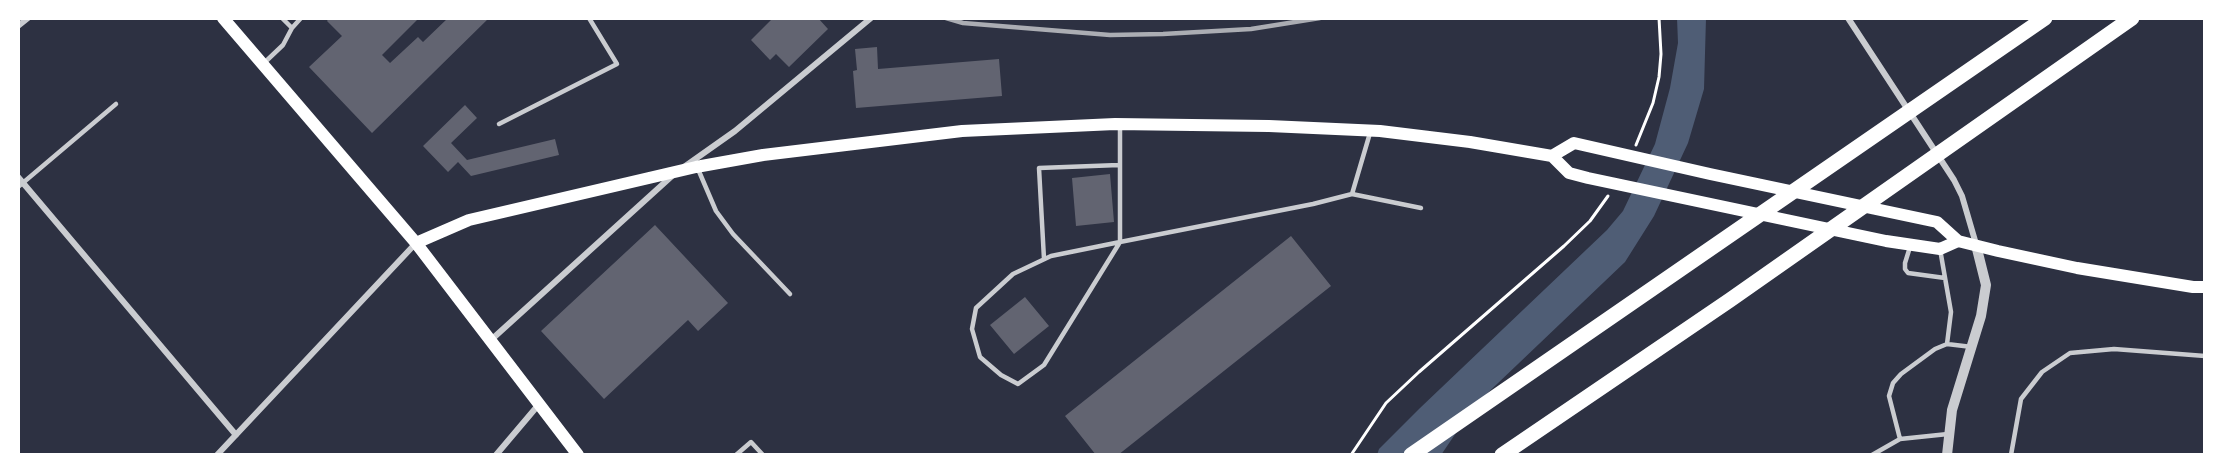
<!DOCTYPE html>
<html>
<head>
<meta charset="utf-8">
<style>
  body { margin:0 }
  #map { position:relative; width:2223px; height:473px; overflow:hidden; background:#2d3142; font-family:Karla,sans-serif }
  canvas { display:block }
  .frame { position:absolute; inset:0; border:20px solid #fff; pointer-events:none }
</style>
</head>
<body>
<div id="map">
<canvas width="2223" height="473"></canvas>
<div class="frame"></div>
</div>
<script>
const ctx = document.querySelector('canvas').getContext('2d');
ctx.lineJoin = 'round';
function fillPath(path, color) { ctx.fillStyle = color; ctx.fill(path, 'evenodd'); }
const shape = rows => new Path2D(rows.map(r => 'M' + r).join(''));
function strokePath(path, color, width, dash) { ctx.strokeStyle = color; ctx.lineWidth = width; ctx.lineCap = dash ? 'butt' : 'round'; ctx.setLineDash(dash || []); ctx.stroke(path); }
const water = shape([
  [1677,18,1706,18,1704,89,1688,143,1654,216,1625,262,1475,405,1441,455,1377,455,1379,449,1420,408,1607,230,1623,211,1655,144,1670,88,1678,43]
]);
const building = shape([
  [329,18,419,18,382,55,390,63,418,37,423,42,448,18,489,18,372,133,309,67,342,36,327,21],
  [773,18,818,18,828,29,789,67,776,54,770,60,751,40],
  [877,47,878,69,999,59,1002,96,856,108,853,71,857,70,855,49],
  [465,105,477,118,451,143,467,160,555,139,559,155,471,176,458,162,448,172,423,146],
  [1110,174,1114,222,1076,226,1072,178],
  [655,225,728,303,698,331,688,320,604,399,541,331],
  [1291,236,1331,286,1118,455,1096,455,1065,416],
  [1025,297,1049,326,1014,354,990,325]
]);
const path = shape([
  [1636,145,1653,103,1659,77,1661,54,1659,18],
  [1351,455,1386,403,1419,372,1564,246,1590,221,1608,196]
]);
const service = shape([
  [292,28,301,18],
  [263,64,283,45,292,28,282,18],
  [499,124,617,64,589,18],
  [1120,126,1120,242,1044,365,1018,384,1001,375,980,357,972,329,976,308,1013,274,1051,256,1120,242,1313,204,1352,194,1370,133],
  [698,169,716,211,733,234,790,294],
  [18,187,116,104],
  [1352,194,1421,208],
  [1910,247,1905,263,1905,269,1908,273,1945,278],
  [1940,249,1951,312,1947,344],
  [1044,259,1039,168,1119,165],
  [1900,439,1889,396,1893,383,1901,374,1935,349,1947,344,1972,347],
  [736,455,751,442,763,455],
  [1872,455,1900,439,1948,434],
  [2011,455,2021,399,2042,372,2070,353,2114,349,2205,356]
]);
const minor = shape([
  [1848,18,1954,180,1962,196,1976,244],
  [18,26,28,18],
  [684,167,735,131,871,18],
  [18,177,236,435],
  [491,340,673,175],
  [217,455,416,243],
  [496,455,540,403]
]);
const tertiary = shape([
  [1947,455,1952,410,1981,316,1986,285,1976,245]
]);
const secondary = shape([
  [223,18,416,243,578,455],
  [1552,156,1574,143,1710,174,1937,222,1958,241,1998,251,2077,268,2193,287,2205,287],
  [416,243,469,220,696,167,763,155,962,131,1115,124,1269,126,1380,131,1470,142,1552,156,1569,173,1588,178,1886,241,1940,249,1958,241]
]);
const motorway = shape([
  [1411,455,2045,18],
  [1502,455,1730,300,2132,18]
]);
const rail = shape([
  [946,18,963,23,1110,35,1163,34,1251,29,1320,18]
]);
fillPath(water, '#4f5d75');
fillPath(building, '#626471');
strokePath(path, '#fff', 3);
strokePath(service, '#caccd0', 4.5);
strokePath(minor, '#caccd0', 6);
strokePath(tertiary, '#caccd0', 10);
strokePath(secondary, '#fff', 12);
strokePath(motorway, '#fff', 15);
strokePath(rail, '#abadb3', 4.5);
</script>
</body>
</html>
